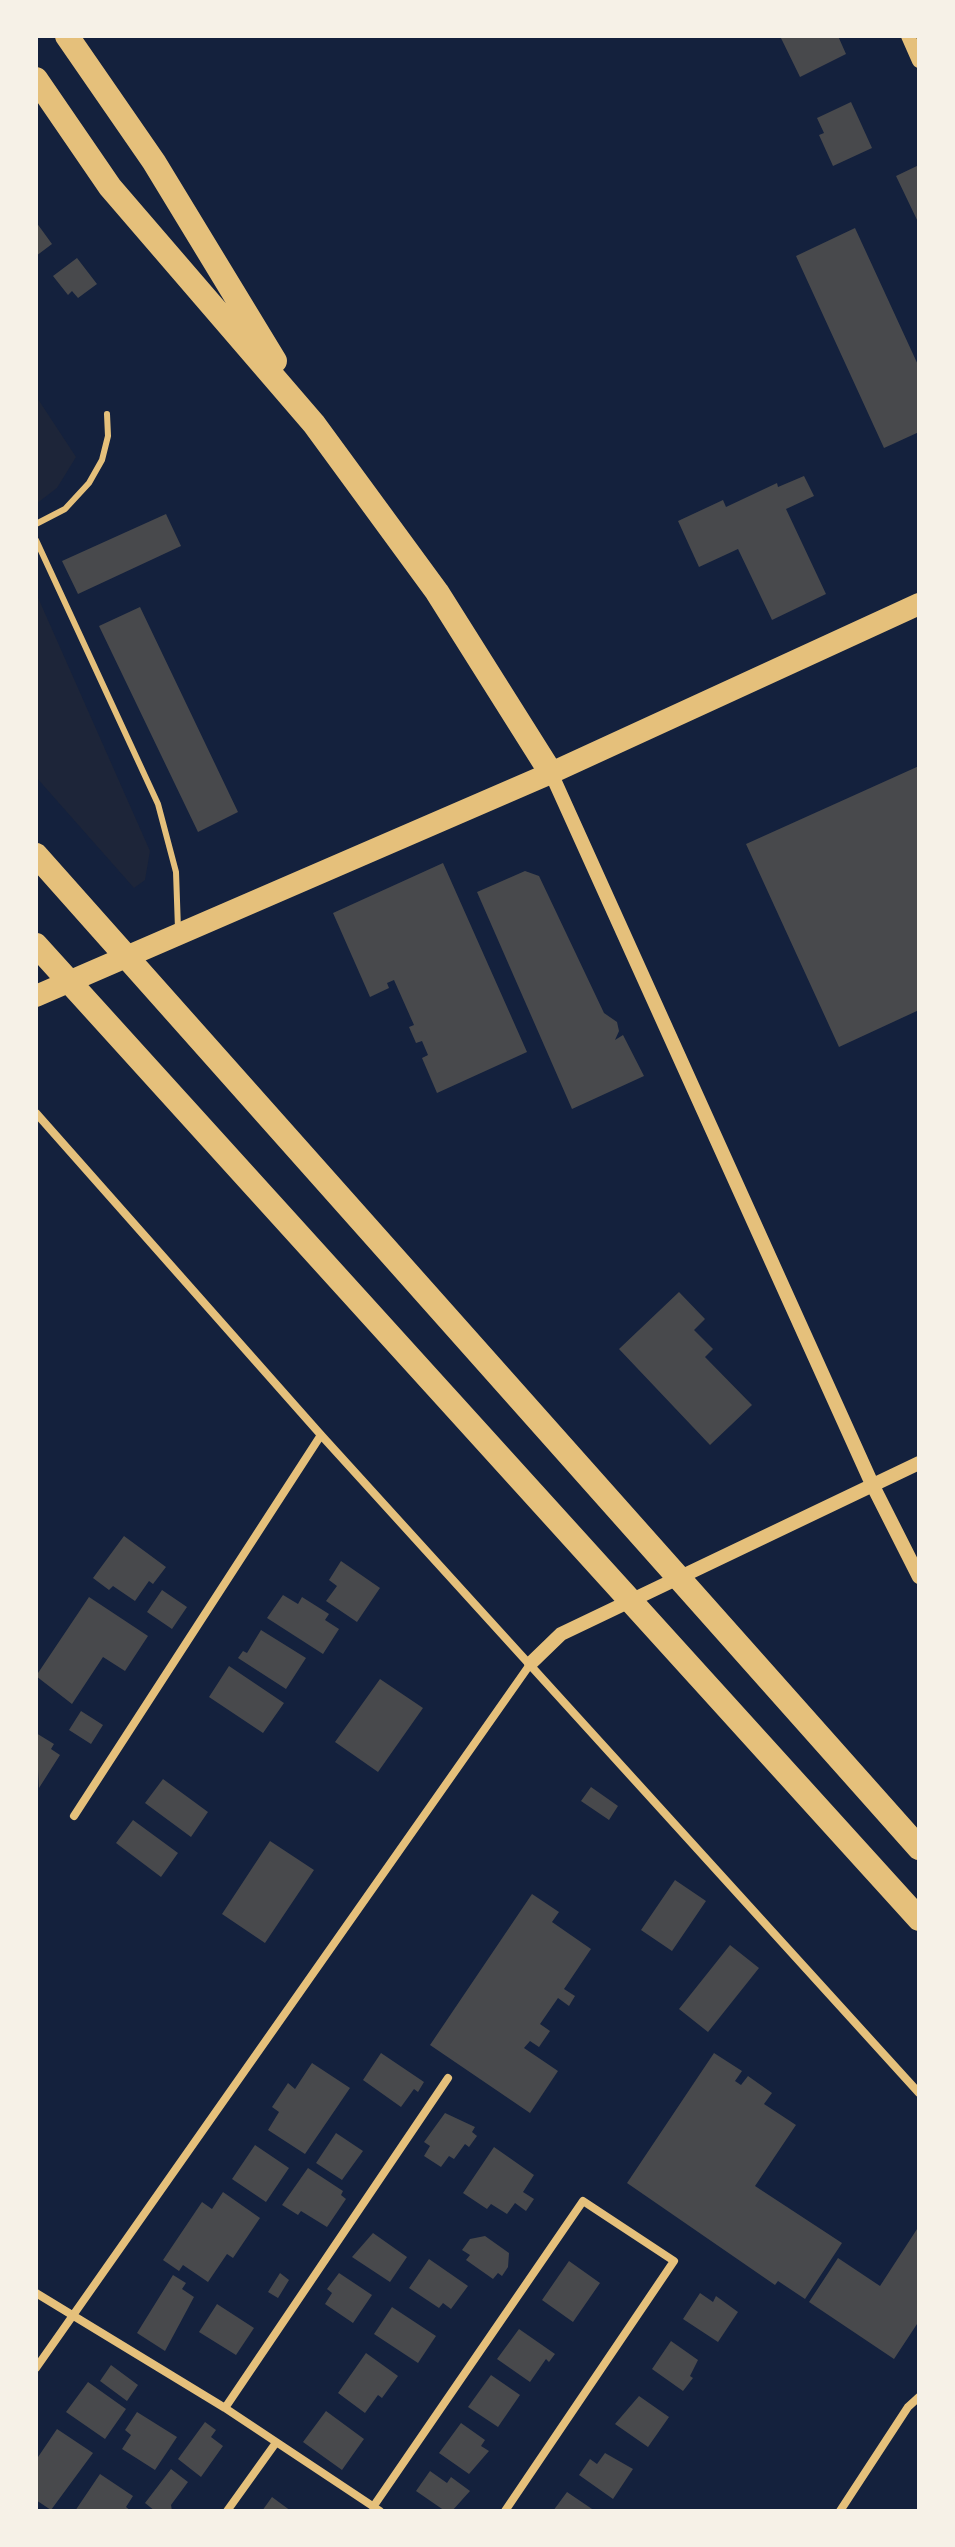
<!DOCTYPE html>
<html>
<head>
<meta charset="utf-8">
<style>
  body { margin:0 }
  #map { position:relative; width:955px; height:2547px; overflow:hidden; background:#14213d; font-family:Commissioner,sans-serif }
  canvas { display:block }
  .frame { position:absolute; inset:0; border:38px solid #f6f1e7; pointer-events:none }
</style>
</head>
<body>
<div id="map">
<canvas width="955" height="2547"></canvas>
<div class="frame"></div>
</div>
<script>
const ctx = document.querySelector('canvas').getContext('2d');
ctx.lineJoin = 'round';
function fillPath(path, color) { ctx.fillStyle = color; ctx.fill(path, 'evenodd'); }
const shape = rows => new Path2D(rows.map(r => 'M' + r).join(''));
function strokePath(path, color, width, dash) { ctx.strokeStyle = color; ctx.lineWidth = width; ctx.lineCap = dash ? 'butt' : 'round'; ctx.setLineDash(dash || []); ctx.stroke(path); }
const green = shape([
  [36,396,76,457,57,488,36,504],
  [36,593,150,851,145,880,134,888,36,777]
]);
const building = shape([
  [780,36,838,36,846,54,800,77],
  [851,102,872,148,833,166,819,135,824,133,817,118],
  [919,165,919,224,896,176],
  [36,222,52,244,36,256],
  [855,228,919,367,919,432,884,448,796,256],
  [77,258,97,284,78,298,72,291,68,295,53,276],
  [804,476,814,496,786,509,826,594,772,620,738,549,699,567,678,521,723,500,726,507,777,483,778,487],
  [166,514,181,546,78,594,62,561],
  [140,607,238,812,198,832,99,626],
  [919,766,919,1010,839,1047,746,844],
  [443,863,527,1052,437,1093,422,1058,428,1055,422,1041,416,1043,409,1027,414,1025,394,980,387,983,389,988,370,997,333,913],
  [525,871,539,876,604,1013,617,1022,619,1031,615,1040,623,1035,644,1076,572,1109,477,892],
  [679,1292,705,1319,694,1330,713,1349,705,1357,752,1405,710,1445,619,1349],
  [124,1536,166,1567,153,1584,149,1581,135,1601,113,1586,109,1590,93,1578],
  [341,1561,380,1588,357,1622,326,1601,337,1586,329,1580],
  [162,1590,187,1607,172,1629,147,1612],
  [283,1595,298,1604,302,1597,329,1614,325,1620,339,1629,323,1654,267,1618],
  [89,1597,148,1636,125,1671,103,1657,72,1704,36,1676],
  [261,1630,306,1658,286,1689,238,1658,243,1651,247,1653],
  [229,1666,284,1703,263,1733,209,1697],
  [380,1679,423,1708,378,1772,335,1742],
  [81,1711,103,1725,91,1744,69,1730],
  [36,1733,54,1744,51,1749,60,1755,39,1788],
  [163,1779,208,1812,191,1837,145,1803],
  [591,1787,618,1806,609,1820,581,1801],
  [133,1820,178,1853,161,1877,116,1843],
  [270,1841,314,1870,265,1943,222,1914],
  [675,1880,706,1901,672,1951,641,1930],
  [532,1894,559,1912,552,1922,591,1949,564,1989,575,1996,569,2006,558,1998,540,2024,550,2031,539,2047,530,2041,524,2048,558,2071,530,2113,430,2045],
  [730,1945,759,1968,708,2032,679,2009],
  [381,2053,424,2082,418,2092,414,2089,401,2107,363,2080],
  [714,2053,742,2071,735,2081,741,2085,748,2076,772,2093,764,2104,796,2125,755,2186,842,2243,805,2299,778,2281,775,2285,627,2183],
  [312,2063,350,2088,305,2154,268,2130,279,2112,272,2107,288,2083,295,2089],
  [445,2113,475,2127,472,2132,477,2136,469,2147,465,2144,454,2159,449,2156,441,2167,424,2156,430,2146,424,2142],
  [336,2133,363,2151,342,2180,316,2163],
  [255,2145,289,2168,266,2202,232,2179],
  [494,2147,534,2175,523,2192,534,2199,526,2211,515,2203,507,2214,491,2204,487,2209,463,2193],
  [308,2168,343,2191,341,2195,346,2199,327,2227,301,2211,298,2215,282,2205],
  [223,2192,260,2218,233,2258,227,2254,208,2282,183,2265,179,2271,163,2260,202,2202,212,2209],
  [919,2226,919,2321,894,2359,809,2302,838,2258,880,2286],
  [373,2233,407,2257,390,2282,352,2257],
  [485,2236,509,2253,508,2267,502,2276,498,2273,493,2279,466,2260,470,2255,462,2250,470,2239],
  [429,2259,468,2286,451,2309,443,2303,439,2308,409,2288],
  [569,2261,600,2283,573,2322,542,2300],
  [280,2273,289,2280,278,2298,268,2292],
  [339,2273,372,2295,353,2323,325,2304,332,2293,327,2289],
  [173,2275,186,2283,182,2289,194,2297,165,2351,137,2333],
  [700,2293,713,2302,716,2296,738,2312,718,2342,683,2319],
  [217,2304,254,2328,236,2355,199,2332],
  [392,2307,436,2336,418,2363,374,2334],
  [519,2329,555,2354,549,2362,546,2359,530,2382,497,2359],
  [671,2341,698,2360,690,2376,693,2378,683,2391,652,2369],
  [366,2353,398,2376,382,2398,378,2395,365,2413,338,2393],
  [111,2365,138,2385,127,2401,100,2381],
  [491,2375,520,2395,498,2427,468,2407],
  [88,2382,126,2409,105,2439,66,2412],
  [639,2396,669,2417,648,2447,615,2424],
  [326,2411,364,2439,342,2470,303,2442],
  [137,2412,177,2437,155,2470,122,2449,131,2435,125,2430],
  [205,2422,216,2430,211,2437,223,2446,201,2477,178,2459],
  [461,2423,485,2440,481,2446,489,2451,469,2474,439,2453],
  [57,2429,93,2453,51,2510,36,2500,36,2460],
  [605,2453,633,2469,613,2499,579,2475,590,2459,597,2464],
  [171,2469,188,2482,171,2505,172,2511,155,2511,145,2503],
  [430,2471,447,2483,451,2477,470,2491,452,2511,445,2511,416,2491],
  [100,2474,133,2496,126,2507,131,2511,75,2511],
  [567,2492,595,2511,553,2511],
  [272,2497,291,2511,262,2511]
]);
const service = shape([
  [36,524,65,509,89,483,102,460,108,436,107,414],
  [36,540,158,804,176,872,178,929]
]);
const minor = shape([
  [36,1113,321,1435,919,2093],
  [74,1816,321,1435],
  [36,2293,225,2408,380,2511],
  [36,2368,531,1663],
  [225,2408,448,2078],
  [373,2507,583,2201,674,2261,505,2511],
  [227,2511,275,2444],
  [840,2511,908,2407,919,2397]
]);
const tertiary = shape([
  [908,36,919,61],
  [551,773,872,1484,919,1577],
  [531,1663,561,1634,919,1463]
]);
const trunk = shape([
  [36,996,551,773,919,604]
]);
const motorway = shape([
  [67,36,154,162,275,361],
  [36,79,110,187,314,424,437,592,551,773],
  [36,855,919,1848],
  [36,945,919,1919]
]);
fillPath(green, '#1d2539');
fillPath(building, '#48494c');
strokePath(service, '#e5c07b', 6);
strokePath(minor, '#e5c07b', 8);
strokePath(tertiary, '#e5c07b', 14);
strokePath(trunk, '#e5c07b', 22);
strokePath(motorway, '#e5c07b', 24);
</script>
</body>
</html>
